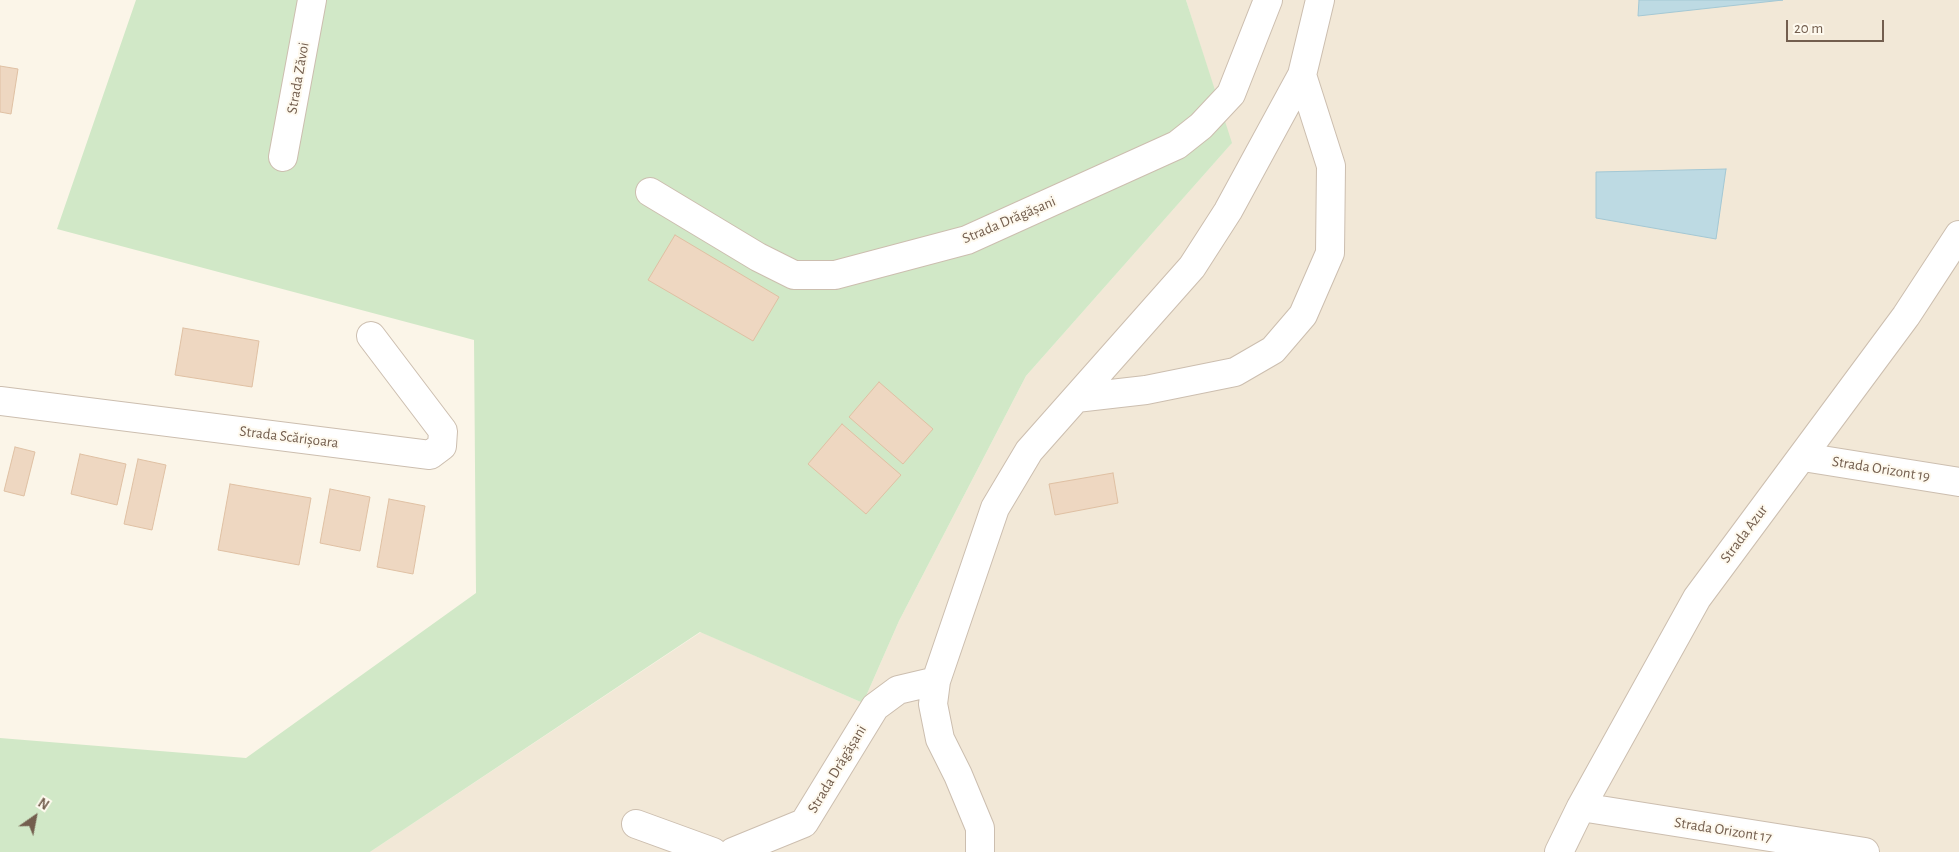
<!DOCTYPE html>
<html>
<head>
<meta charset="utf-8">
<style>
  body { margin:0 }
  #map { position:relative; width:1959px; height:852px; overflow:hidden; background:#fbf5e8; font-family:"Alegreya Sans",sans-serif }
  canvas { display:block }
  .north { position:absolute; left:10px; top:792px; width:50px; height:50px; -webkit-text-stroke:4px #fef9ee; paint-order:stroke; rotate:33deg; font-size:14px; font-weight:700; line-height:20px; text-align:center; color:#735e4e }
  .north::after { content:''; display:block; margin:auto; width:18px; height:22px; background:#735e4e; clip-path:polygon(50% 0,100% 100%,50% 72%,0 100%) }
  .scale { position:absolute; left:1786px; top:20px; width:98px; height:22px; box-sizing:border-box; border:2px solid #735e4e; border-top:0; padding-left:6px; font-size:15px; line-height:18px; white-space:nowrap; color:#735e4e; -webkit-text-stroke:4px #fef9ee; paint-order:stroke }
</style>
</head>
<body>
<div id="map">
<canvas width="1959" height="852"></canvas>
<div class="north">N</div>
<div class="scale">20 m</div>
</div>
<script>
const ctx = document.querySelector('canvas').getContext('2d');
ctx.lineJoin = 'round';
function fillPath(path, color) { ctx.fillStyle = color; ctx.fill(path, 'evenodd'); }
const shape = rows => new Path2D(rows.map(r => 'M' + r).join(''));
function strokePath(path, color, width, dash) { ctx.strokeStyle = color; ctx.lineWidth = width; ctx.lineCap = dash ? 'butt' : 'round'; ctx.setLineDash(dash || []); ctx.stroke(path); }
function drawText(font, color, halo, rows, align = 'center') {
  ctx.font = font + ' "Alegreya Sans",sans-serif'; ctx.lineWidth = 4; ctx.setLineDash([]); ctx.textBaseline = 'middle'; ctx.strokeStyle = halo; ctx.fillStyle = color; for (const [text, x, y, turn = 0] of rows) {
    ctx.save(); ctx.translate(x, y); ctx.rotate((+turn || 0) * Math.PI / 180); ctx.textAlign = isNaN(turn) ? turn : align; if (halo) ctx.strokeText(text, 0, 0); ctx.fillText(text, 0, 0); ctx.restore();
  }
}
const residential = shape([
  [1186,0,1959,0,1959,852,370,852,701,632,863,703,899,621,1026,376,1231,144]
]);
const green = shape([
  [136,0,1186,0,1232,143,1026,376,899,621,863,703,700,632,370,852,0,852,0,738,246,758,476,593,474,340,57,229]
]);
const water = shape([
  [1639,0,1783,0,1638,16,1639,0],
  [1726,169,1716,239,1596,218,1596,172,1726,169]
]);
const building = shape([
  [0,66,18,69,11,114,0,112,0,66],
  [675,235,779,297,753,341,648,280,675,235],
  [183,328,259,341,252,387,175,375,183,328],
  [879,382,933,429,903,464,849,417,879,382],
  [842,424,901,475,866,514,808,464,842,424],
  [15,447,35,452,24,496,4,491,15,447],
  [80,454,126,464,117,505,71,494,80,454],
  [138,459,166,465,152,530,124,524,138,459],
  [1113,473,1118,503,1055,515,1049,484,1113,473],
  [230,484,311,498,299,565,218,550,230,484],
  [330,489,370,497,360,551,320,543,330,489],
  [389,499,425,506,413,574,377,567,389,499]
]);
const minor = shape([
  [283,157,312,0],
  [650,192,758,257,794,275,835,275,967,240,1177,145,1201,126,1231,94,1268,0],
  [1076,398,1146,390,1235,372,1273,350,1303,315,1330,253,1331,166,1302,75],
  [0,401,430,455,442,446,443,431,371,336],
  [1803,457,1959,482],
  [1581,807,1865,852],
  [636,824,713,852],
  [733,852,804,823,875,707,898,690,936,681],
  [980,852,980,828,958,775,940,739,933,704,936,681,995,508,1029,451,1192,267,1228,211,1302,75,1320,0],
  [1559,852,1581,807,1697,598,1906,316,1959,235]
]);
const streetNames = [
  ["Strada Zăvoi",298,78,-80],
  ["Strada Drăgășani",1009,220,-23],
  ["Strada Scărișoara",289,437,7],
  ["Strada Orizont 19",1881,469,9],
  ["Strada Azur",1744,534,-53],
  ["Strada Drăgășani",837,769,-59],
  ["Strada Orizont 17",1723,830,9]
];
fillPath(residential, '#f2e8d7');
fillPath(green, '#d1e8c7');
fillPath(water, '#bddae3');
strokePath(water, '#a4c8d4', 1);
fillPath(building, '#eed7c1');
strokePath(building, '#dfc0a3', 1);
strokePath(minor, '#ccbeaf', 30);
strokePath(minor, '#fff', 28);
drawText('15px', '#735e4e', '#fef9ee', streetNames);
</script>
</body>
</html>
